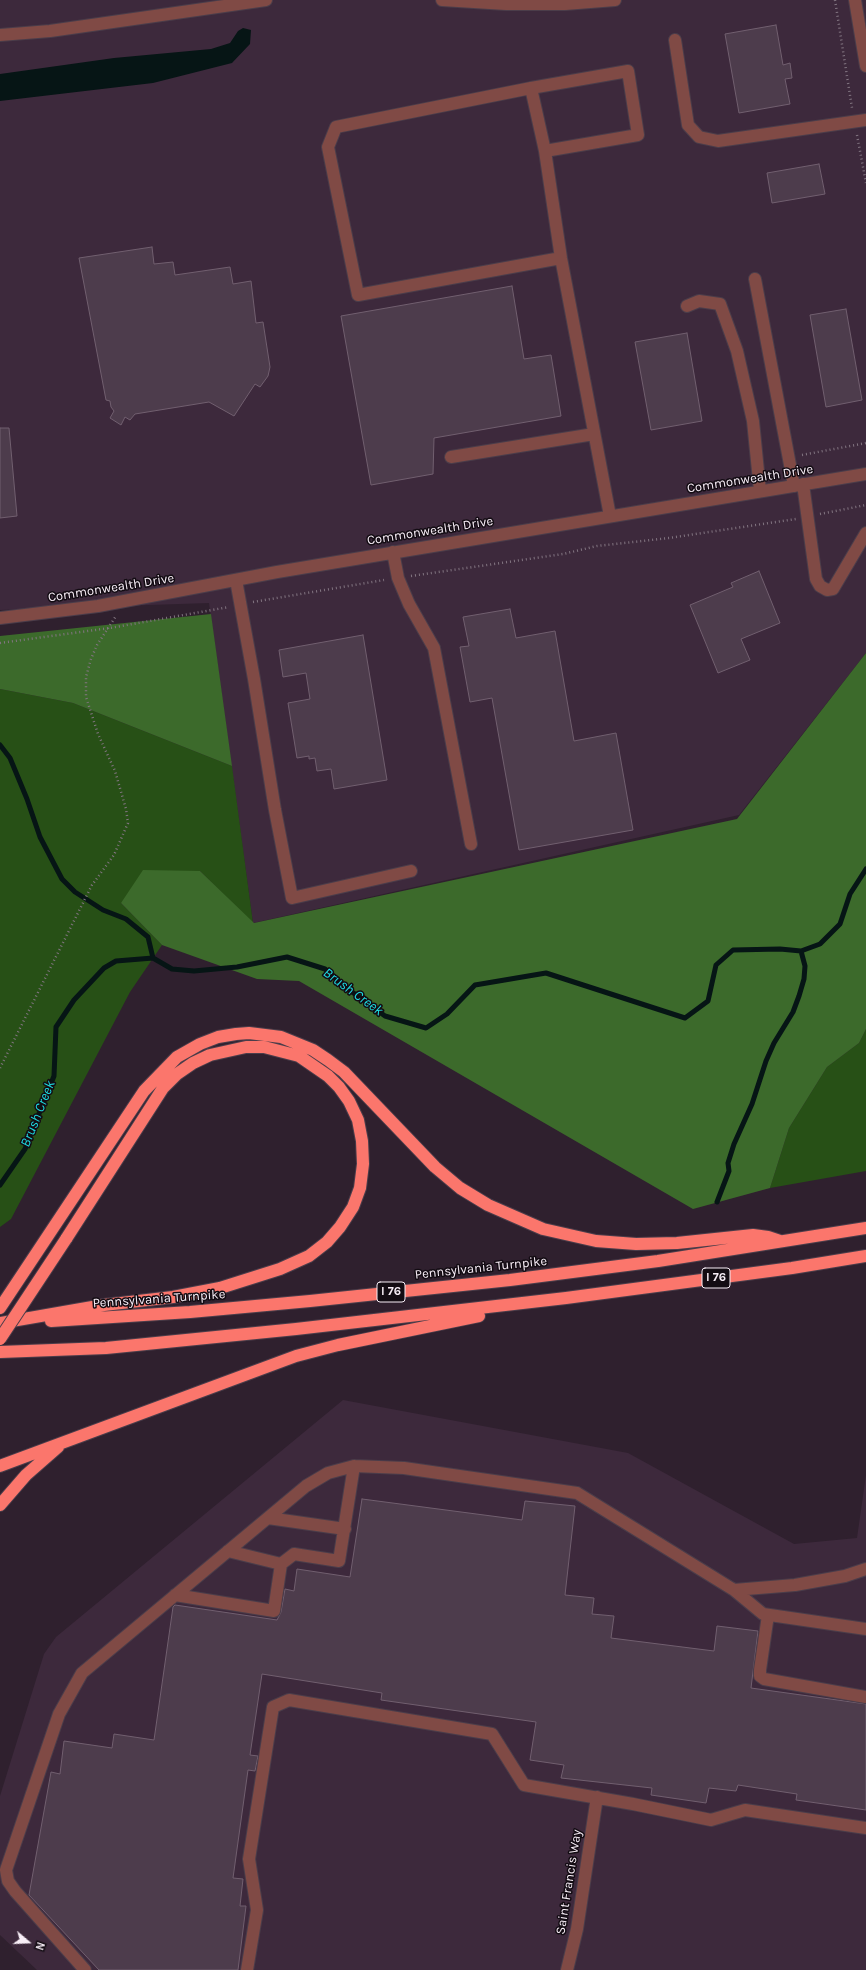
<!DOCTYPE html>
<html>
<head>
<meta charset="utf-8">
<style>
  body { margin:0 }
  #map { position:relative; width:866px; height:1970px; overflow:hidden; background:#2f202e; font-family:Karla,sans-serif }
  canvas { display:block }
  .north { position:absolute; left:8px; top:1922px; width:40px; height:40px; -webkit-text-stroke:3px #130c13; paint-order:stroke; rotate:109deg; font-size:11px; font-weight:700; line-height:16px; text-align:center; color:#f8eef7 }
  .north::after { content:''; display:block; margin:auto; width:14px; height:18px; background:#f8eef7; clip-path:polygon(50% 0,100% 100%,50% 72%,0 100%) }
</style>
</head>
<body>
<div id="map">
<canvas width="866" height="1970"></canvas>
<div class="north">N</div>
</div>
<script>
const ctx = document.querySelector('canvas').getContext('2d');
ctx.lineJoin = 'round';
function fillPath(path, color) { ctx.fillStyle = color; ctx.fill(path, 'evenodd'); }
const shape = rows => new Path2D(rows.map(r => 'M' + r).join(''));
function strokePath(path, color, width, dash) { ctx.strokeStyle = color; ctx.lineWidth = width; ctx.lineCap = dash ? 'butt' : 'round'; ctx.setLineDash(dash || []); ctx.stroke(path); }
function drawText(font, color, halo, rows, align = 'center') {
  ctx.font = font + ' Karla,sans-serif'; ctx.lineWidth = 3; ctx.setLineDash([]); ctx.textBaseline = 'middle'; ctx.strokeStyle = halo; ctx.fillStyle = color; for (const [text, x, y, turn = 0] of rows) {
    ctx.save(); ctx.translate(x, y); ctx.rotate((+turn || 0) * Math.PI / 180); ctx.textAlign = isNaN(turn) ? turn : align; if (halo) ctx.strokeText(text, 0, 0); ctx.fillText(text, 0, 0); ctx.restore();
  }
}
const built = shape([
  [0,0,866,0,866,653,739,815,253,923,209,603,0,610],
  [343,1400,628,1453,794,1544,857,1538,866,1475,866,1970,37,1970,0,1935,0,1796,44,1654,56,1637]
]);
const green = shape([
  [0,689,73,703,232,766,253,923,200,871,121,903,162,945,130,992,11,1219,0,1227],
  [866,1029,866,1171,770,1188,789,1128,827,1067,859,1043]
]);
const forest = shape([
  [211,614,232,766,73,703,0,689,0,636],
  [866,653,866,1029,859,1043,827,1067,789,1128,770,1188,693,1209,299,981,257,979,162,945,121,903,143,870,200,871,254,923,737,819]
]);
const water = shape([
  [243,28,251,30,250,44,232,63,153,83,0,101,0,74,114,58,211,49,230,43,238,31]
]);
const stream = shape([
  [0,745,10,758,27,799,40,837,62,879,75,892,103,910,126,919,148,937,153,958],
  [0,1185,25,1149,54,1076,56,1027,74,1000,104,968,116,961,153,958,172,969,194,971,237,967,287,957,325,969,348,989,385,1016,426,1028,447,1014,475,985,546,973,685,1018,708,1001,716,965,733,950,780,949,801,951,820,944,840,924,850,894,866,869],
  [717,1202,729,1171,728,1163,734,1144,752,1104,766,1061,774,1043,793,1012,799,996,804,979,805,966,801,951]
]);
const building = shape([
  [776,25,783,65,790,63,792,78,785,79,790,104,739,113,725,34,776,25],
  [819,164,825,194,772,203,767,173,819,164],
  [152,247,154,264,173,262,175,275,230,267,233,284,251,281,256,323,263,322,270,367,268,376,260,387,255,384,234,416,209,402,135,414,130,420,125,417,121,425,110,418,114,411,111,407,110,401,106,400,79,258,152,247],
  [512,286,524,359,551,355,561,416,434,438,433,474,371,485,341,316,512,286],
  [846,309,862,400,826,407,810,315,846,309],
  [687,333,702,421,651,430,635,342,687,333],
  [0,428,9,428,17,516,0,518,0,428],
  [759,571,780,623,741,639,750,660,718,673,690,605,733,587,731,583,759,571],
  [510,609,516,638,555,631,574,741,616,733,633,830,519,850,492,698,470,702,460,647,469,646,463,617,510,609],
  [363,635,387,780,334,789,331,769,317,771,315,758,309,759,309,756,297,758,288,703,310,699,306,673,283,677,279,650,363,635],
  [362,1499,522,1520,525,1501,575,1506,565,1595,594,1598,592,1614,614,1616,611,1638,714,1651,717,1626,758,1631,751,1688,866,1704,866,1810,796,1800,797,1794,738,1785,736,1791,709,1788,706,1803,651,1795,652,1788,561,1778,564,1765,530,1760,536,1722,381,1700,382,1693,262,1674,250,1755,258,1756,255,1771,248,1770,233,1878,243,1879,240,1906,246,1906,238,1970,99,1970,29,1895,51,1772,60,1774,64,1741,112,1748,114,1734,154,1740,173,1607,175,1605,277,1620,281,1612,285,1589,294,1591,297,1569,350,1577,362,1499]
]);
const path = shape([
  [835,0,852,108],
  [857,135,866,183],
  [802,455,866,443],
  [820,514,866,505],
  [411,576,563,554,597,546,669,538,796,519],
  [253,602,384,580],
  [0,643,110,628,229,607],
  [0,1068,92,885,114,855,128,823,126,809,115,771,98,734,86,697,86,677,91,659,97,645,116,616]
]);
const minor = shape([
  [442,0,506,4,565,4,615,0],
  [855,0,866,66],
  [0,35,50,31,266,0],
  [675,40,688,125,699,137,718,141,866,120],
  [531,88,628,71,638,135,545,151],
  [561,258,358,295,328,147,336,127,531,88,545,151,561,258,610,516],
  [755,279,794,486],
  [687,306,699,301,720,304,737,351,753,421,760,491],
  [451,457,594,434],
  [803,484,816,579,820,586,827,590,833,589,866,533],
  [393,552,398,578,409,604,434,648,471,844],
  [236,580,254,679,275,810,292,898,411,871],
  [0,618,98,606,277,572,866,474],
  [268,1518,345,1529],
  [228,1551,281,1564],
  [734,1590,795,1585,845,1576,866,1569],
  [175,1595,274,1611,281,1564,294,1554,339,1561,354,1466],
  [768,1615,760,1670,760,1676,764,1679,866,1697],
  [85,1970,15,1891,8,1881,6,1870,59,1714,82,1673,306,1486,328,1473,354,1466,404,1468,577,1493,734,1590,763,1614,866,1629],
  [247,1970,257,1910,249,1859,273,1707,289,1700,492,1734,524,1785,633,1804,711,1820,745,1810,866,1828],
  [567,1970,577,1929,597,1797]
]);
const highway = shape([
  [0,1308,144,1091,177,1057,200,1044,218,1037,236,1034,249,1033,281,1037,313,1050,328,1060,344,1072,435,1167,460,1188,488,1205,543,1229,596,1241,636,1244,677,1243,753,1235,768,1237,780,1241],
  [51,1321,190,1312,310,1301,510,1280,658,1261,866,1228],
  [0,1323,104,1305,173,1297,220,1288,280,1269,309,1256,327,1242,340,1227,353,1207,360,1188,363,1164,362,1141,358,1120,349,1101,339,1087,328,1076,299,1056,264,1047,246,1047,210,1055,193,1063,177,1074,163,1088,66,1239],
  [0,1352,106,1348,296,1329,566,1298,792,1268,866,1256],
  [0,1466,296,1356,338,1345,479,1316],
  [0,1505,26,1475,58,1447]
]);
const highwayBridge = shape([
  [0,1339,66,1239]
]);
const shields = [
  [716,1278,28],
  [391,1292,28]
];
const shieldNames = [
  ["I 76",716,1278],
  ["I 76",391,1292]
];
const streetNames = [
  ["Commonwealth Drive",750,479,-9],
  ["Commonwealth Drive",430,531,-9],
  ["Commonwealth Drive",111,588,-9],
  ["Pennsylvania Turnpike",481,1268,-6],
  ["Pennsylvania Turnpike",159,1299,-4],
  ["Saint Francis Way",569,1882,-81]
];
const waterNames = [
  ["Brush Creek",353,992,36],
  ["Brush Creek",38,1114,-68]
];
fillPath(built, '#3d293c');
fillPath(green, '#275016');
fillPath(forest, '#3c6a2b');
fillPath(water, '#061515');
strokePath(stream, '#061515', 5);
fillPath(building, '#4d3c4c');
strokePath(building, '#715f6f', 1);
strokePath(minor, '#4b3d4a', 14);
strokePath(highway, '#4b3d4a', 14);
strokePath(path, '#827581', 2.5, [1, 3]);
strokePath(minor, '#804a45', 12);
strokePath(highway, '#fb766c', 12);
strokePath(highwayBridge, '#4b3d4a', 14, []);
strokePath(highwayBridge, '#fb766c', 12);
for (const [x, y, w] of shields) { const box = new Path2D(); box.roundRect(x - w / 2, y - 10, w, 20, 3); ctx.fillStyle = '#130c13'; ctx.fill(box); strokePath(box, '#f8eef7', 1); }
drawText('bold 12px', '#f8eef7', null, shieldNames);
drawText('13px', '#f8eef7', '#130c13', streetNames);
drawText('italic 14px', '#1ddce1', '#130c13', waterNames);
</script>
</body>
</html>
